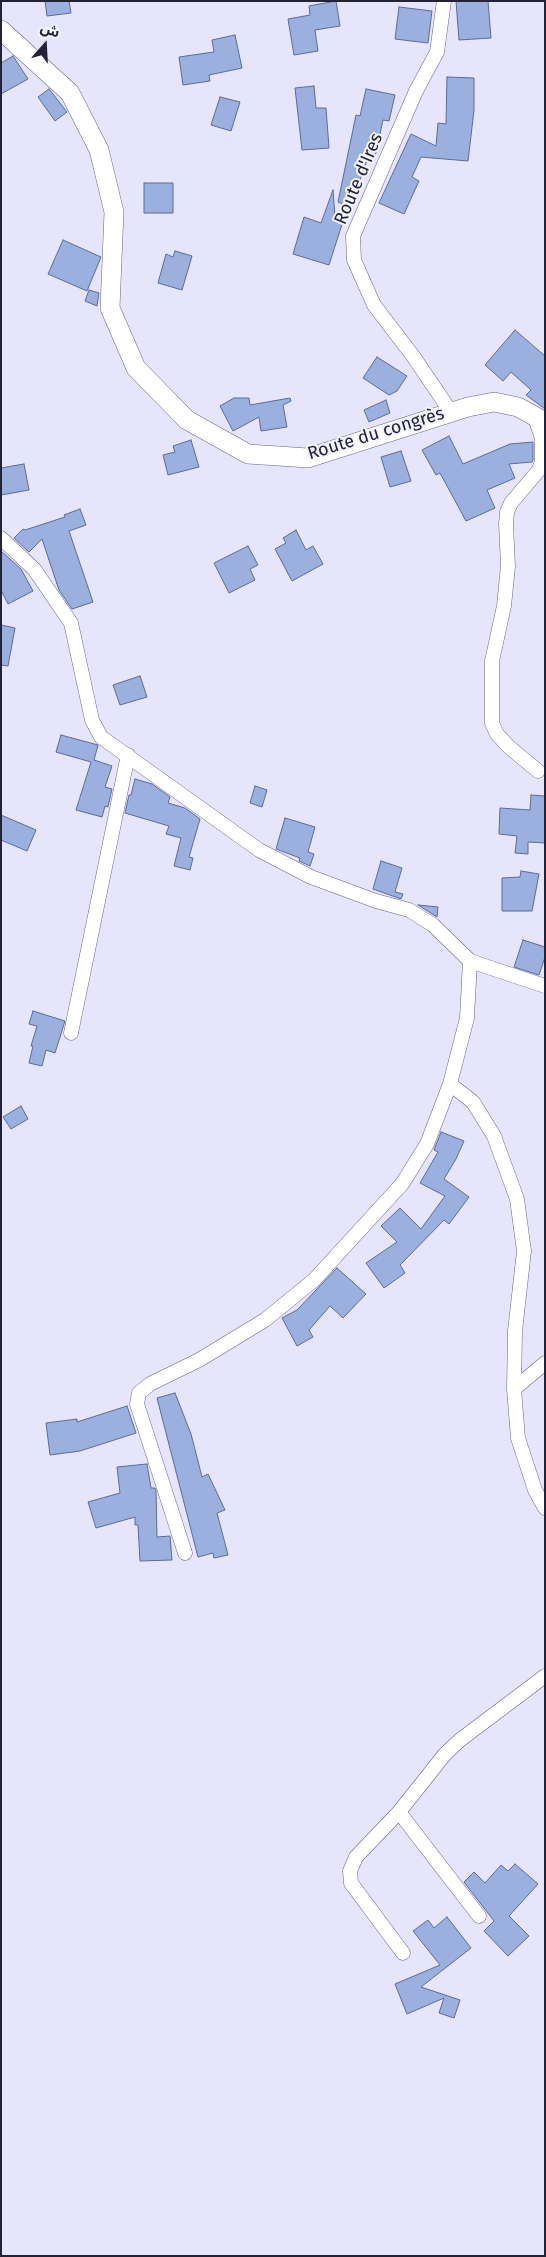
<!DOCTYPE html>
<html>
<head>
<meta charset="utf-8">
<style>
  body { margin:0 }
  #map { position:relative; width:546px; height:2257px; overflow:hidden; background:#e6e5fb; font-family:"Fira Sans","Noto Sans Arabic",sans-serif }
  canvas { display:block }
  .frame { position:absolute; inset:0; border:2px solid #232236; pointer-events:none }
  .north { position:absolute; left:20px; top:20px; width:50px; height:50px; -webkit-text-stroke:4px #f4f4ff; paint-order:stroke; rotate:19deg; font-size:14px; font-weight:700; line-height:20px; text-align:center; color:#232236 }
  .north::after { content:''; display:block; margin:auto; width:18px; height:22px; background:#232236; clip-path:polygon(50% 0,100% 100%,50% 72%,0 100%) }
</style>
</head>
<body>
<div id="map">
<canvas width="546" height="2257"></canvas>
<div class="frame"></div>
<div class="north">ش</div>
</div>
<script>
const ctx = document.querySelector('canvas').getContext('2d');
ctx.lineJoin = 'round';
function fillPath(path, color) { ctx.fillStyle = color; ctx.fill(path, 'evenodd'); }
const shape = rows => new Path2D(rows.map(r => 'M' + r).join(''));
function strokePath(path, color, width, dash) { ctx.strokeStyle = color; ctx.lineWidth = width; ctx.lineCap = dash ? 'butt' : 'round'; ctx.setLineDash(dash || []); ctx.stroke(path); }
function drawText(font, color, halo, rows, align = 'center') {
  ctx.font = font + ' "Fira Sans",sans-serif'; ctx.lineWidth = 4; ctx.setLineDash([]); ctx.textBaseline = 'middle'; ctx.strokeStyle = halo; ctx.fillStyle = color; for (const [text, x, y, turn = 0] of rows) {
    ctx.save(); ctx.translate(x, y); ctx.rotate((+turn || 0) * Math.PI / 180); ctx.textAlign = isNaN(turn) ? turn : align; if (halo) ctx.strokeText(text, 0, 0); ctx.fillText(text, 0, 0); ctx.restore();
  }
}
const building = shape([
  [45,1,69,1,71,13,47,16,45,1],
  [336,1,340,26,315,30,318,51,294,55,288,19,310,15,309,6,336,1],
  [456,1,488,1,491,38,459,40,456,1],
  [399,7,432,11,428,43,395,39,399,7],
  [235,35,242,68,209,75,210,81,183,85,179,57,214,52,212,40,235,35],
  [13,56,28,79,1,94,1,63,13,56],
  [447,77,474,78,474,110,468,161,421,157,412,177,419,181,404,214,379,203,411,134,436,146,438,123,446,124,447,77],
  [314,86,316,108,326,108,329,148,302,150,295,88,314,86],
  [49,89,67,112,55,121,38,97,49,89],
  [366,89,395,95,389,121,383,120,375,157,369,155,350,207,338,202,356,115,360,116,366,89],
  [220,97,240,102,231,131,211,125,220,97],
  [144,183,173,183,173,213,144,213,144,183],
  [333,190,335,217,344,218,329,265,293,254,304,217,321,223,333,190],
  [63,240,101,257,87,291,48,274,63,240],
  [175,251,192,256,182,290,158,283,166,254,173,257,175,251],
  [89,290,99,293,97,306,85,301,89,290],
  [515,330,545,356,545,409,526,395,531,390,511,372,503,381,485,365,515,330],
  [377,357,407,376,397,391,389,395,363,378,377,357],
  [234,398,249,398,250,405,290,398,291,401,283,405,287,427,261,431,259,417,233,431,220,406,234,398],
  [386,400,390,413,369,422,364,410,386,400],
  [449,436,463,464,510,444,533,442,533,460,532,462,509,464,515,478,487,490,495,508,466,521,440,473,436,475,422,450,449,436],
  [191,440,199,467,168,475,163,455,175,452,173,446,191,440],
  [401,451,411,481,390,487,381,457,401,451],
  [24,464,29,490,1,495,1,468,24,464],
  [80,509,86,525,69,531,93,602,72,609,59,590,42,539,29,552,14,538,23,529,25,530,65,517,64,515,80,509],
  [296,530,306,550,313,546,323,564,292,581,275,549,286,543,283,538,296,530],
  [248,546,258,565,250,569,255,580,229,593,214,563,248,546],
  [1,551,21,569,33,591,8,604,1,590,1,551],
  [1,625,15,628,8,666,1,665,1,625],
  [140,676,147,697,120,705,113,685,140,676],
  [61,735,98,745,94,760,112,766,105,787,112,789,108,807,105,806,102,817,76,810,91,762,56,752,61,735],
  [135,779,152,784,170,797,168,803,185,808,200,819,189,857,193,858,190,870,174,866,181,838,166,834,169,826,125,813,129,795,131,795,135,779],
  [255,786,267,790,262,807,250,803,255,786],
  [531,795,545,796,545,843,528,842,528,854,515,853,517,836,499,834,500,808,530,810,531,795],
  [1,815,36,830,27,851,1,840,1,815],
  [285,818,315,827,308,852,314,854,310,866,299,861,300,858,276,849,285,818],
  [381,861,402,868,395,892,403,894,401,899,373,889,381,861],
  [521,871,539,874,532,911,502,911,502,878,520,877,521,871],
  [418,905,438,907,437,917,418,905],
  [523,940,545,947,545,957,539,975,514,967,523,940],
  [33,1011,65,1021,55,1053,46,1050,42,1066,29,1063,33,1046,31,1046,37,1026,29,1024,33,1011],
  [21,1106,28,1119,11,1129,3,1117,21,1106],
  [441,1132,464,1141,456,1159,444,1179,469,1197,449,1224,444,1220,400,1265,405,1273,384,1288,366,1263,397,1242,381,1226,400,1208,421,1229,445,1196,420,1183,438,1152,434,1150,441,1132],
  [337,1268,366,1294,343,1318,330,1306,309,1330,313,1337,297,1346,282,1318,297,1310,337,1268],
  [175,1393,191,1434,202,1477,208,1474,225,1510,217,1513,228,1555,214,1558,213,1553,198,1557,157,1398,175,1393],
  [127,1406,136,1433,80,1451,50,1455,46,1423,77,1419,77,1422,127,1406],
  [147,1464,151,1488,155,1488,156,1491,157,1537,170,1536,172,1560,140,1561,138,1525,135,1525,135,1517,96,1528,88,1502,120,1493,117,1467,147,1464],
  [515,1864,538,1884,509,1916,529,1936,508,1956,484,1931,494,1921,464,1882,474,1872,485,1883,501,1865,508,1871,515,1864],
  [447,1917,471,1948,421,1987,460,2000,454,2018,439,2013,444,1998,407,2014,395,1984,440,1965,413,1931,428,1920,434,1928,447,1917]
]);
const minor = shape([
  [444,1,437,52,416,91,353,236,354,260,374,305,413,356,451,412],
  [534,415,542,438,542,461,539,470,511,503,507,512,506,524,508,566,504,606,492,661,492,723,497,734,509,747,538,771],
  [1,538,34,569,71,623,92,720,101,737,259,850,311,877,376,901,409,910,433,925,470,961,545,986],
  [71,1033,128,755],
  [450,1084,473,1102,494,1136,517,1199,524,1251,515,1331,514,1389,518,1438,535,1490,545,1508],
  [514,1389,545,1363],
  [185,1553,137,1404,139,1393,150,1384,199,1360,265,1320,314,1280,402,1184,427,1144,450,1084,467,1018,470,961],
  [399,1812,479,1916],
  [403,1953,351,1883,350,1871,356,1857,399,1812,445,1754,460,1740,545,1676]
]);
const secondary = shape([
  [1,30,70,93,99,150,114,212,110,308,136,368,187,420,248,454,308,458,468,407,494,402,518,407,545,422]
]);
const streetNames = [
  ["Route d'Ires",359,179,-67],
  ["Route du congrès",376,434,-17]
];
fillPath(building, '#9cb0e0');
strokePath(building, '#596b97', 1);
strokePath(minor, '#666291', 15);
strokePath(secondary, '#666291', 20);
strokePath(minor, '#fff', 14);
strokePath(secondary, '#fff', 19);
drawText('18px', '#232236', '#f4f4ff', streetNames);
</script>
</body>
</html>
